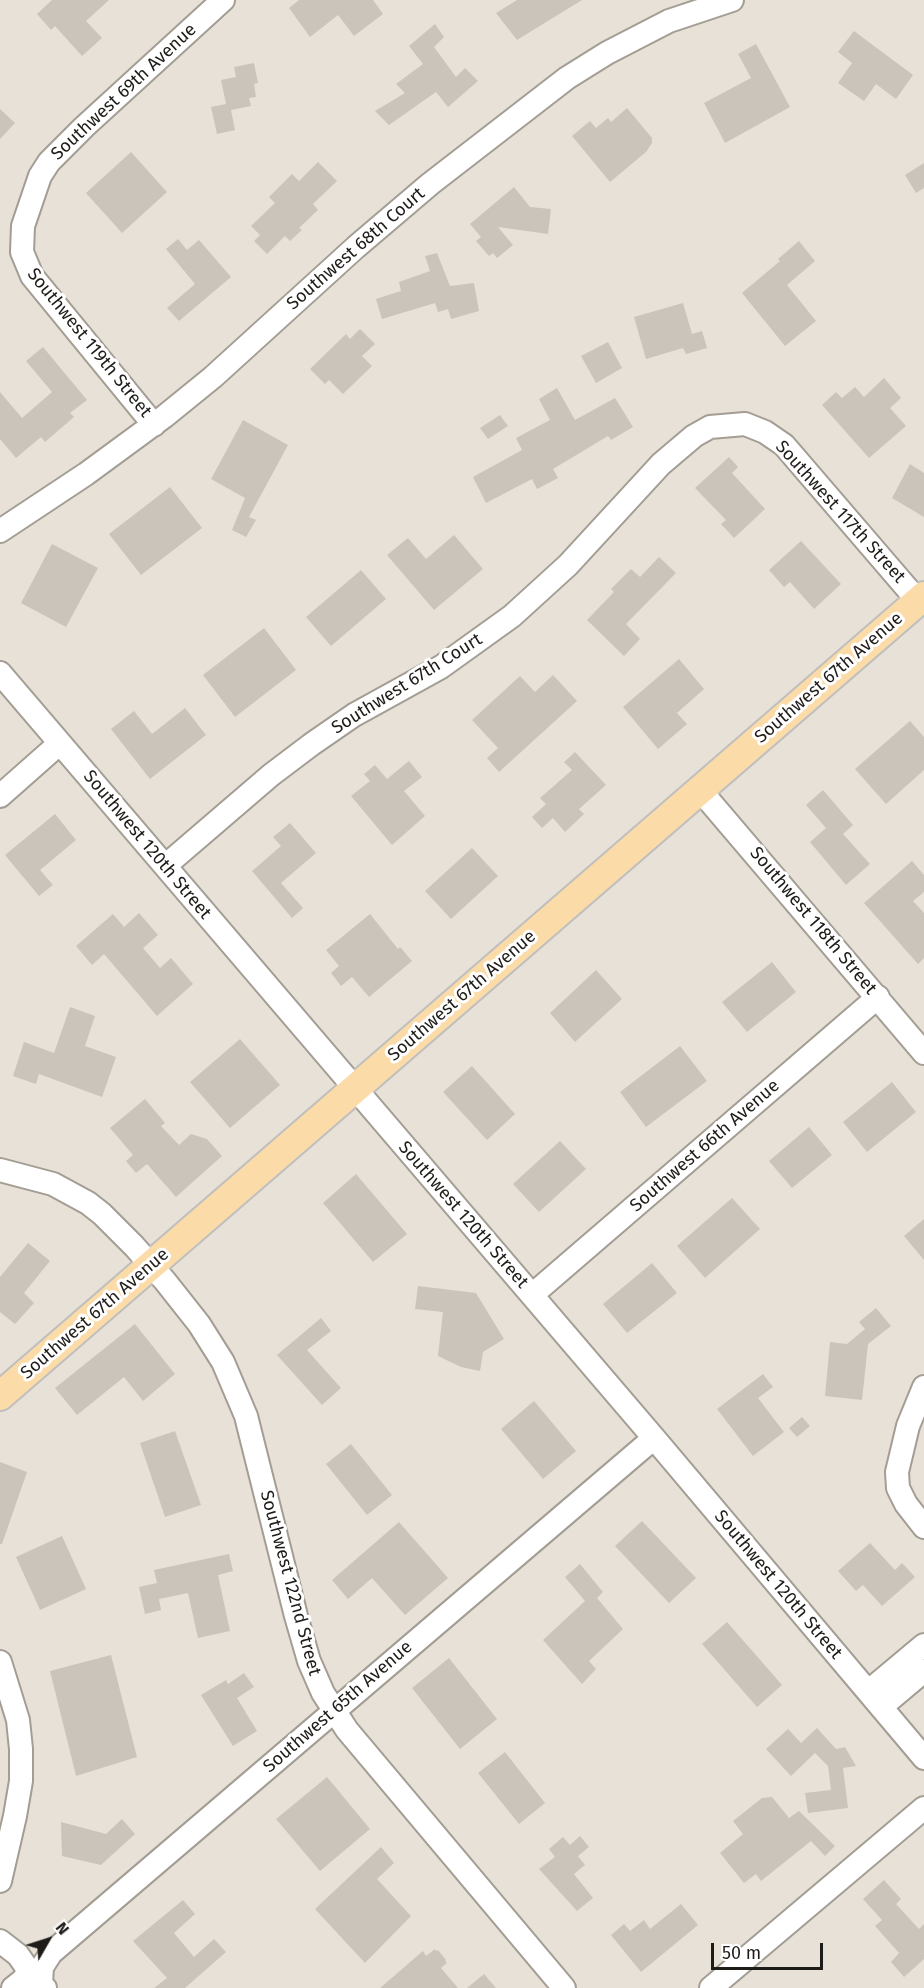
<!DOCTYPE html>
<html>
<head>
<meta charset="utf-8">
<style>
  body { margin:0 }
  #map { position:relative; width:924px; height:1988px; overflow:hidden; background:#e7e1d7; font-family:"Fira Sans",sans-serif }
  canvas { display:block }
  .north { position:absolute; left:18px; top:1910px; width:60px; height:60px; -webkit-text-stroke:4px #fff; paint-order:stroke; rotate:51deg; font-size:16px; font-weight:700; line-height:24px; text-align:center; color:#1e1c18 }
  .north::after { content:''; display:block; margin:auto; width:21px; height:27px; background:#1e1c18; clip-path:polygon(50% 0,100% 100%,50% 72%,0 100%) }
  .scale { position:absolute; left:711px; top:1943px; width:112px; height:27px; box-sizing:border-box; border:3px solid #1e1c18; border-top:0; padding-left:8px; font-size:18px; line-height:21px; white-space:nowrap; color:#1e1c18; -webkit-text-stroke:4px #fff; paint-order:stroke }
</style>
</head>
<body>
<div id="map">
<canvas width="924" height="1988"></canvas>
<div class="north">N</div>
<div class="scale">50 m</div>
</div>
<script>
const ctx = document.querySelector('canvas').getContext('2d');
ctx.lineJoin = 'round';
function fillPath(path, color) { ctx.fillStyle = color; ctx.fill(path, 'evenodd'); }
const shape = rows => new Path2D(rows.map(r => 'M' + r).join(''));
function strokePath(path, color, width, dash) { ctx.strokeStyle = color; ctx.lineWidth = width; ctx.lineCap = dash ? 'butt' : 'round'; ctx.setLineDash(dash || []); ctx.stroke(path); }
function drawText(font, color, halo, rows, align = 'center') {
  ctx.font = font + ' "Fira Sans",sans-serif'; ctx.lineWidth = 6; ctx.setLineDash([]); ctx.textBaseline = 'middle'; ctx.strokeStyle = halo; ctx.fillStyle = color; for (const [text, x, y, turn = 0] of rows) {
    ctx.save(); ctx.translate(x, y); ctx.rotate((+turn || 0) * Math.PI / 180); ctx.textAlign = isNaN(turn) ? turn : align; if (halo) ctx.strokeText(text, 0, 0); ctx.fillText(text, 0, 0); ctx.restore();
  }
}
const building = shape([
  [52,0,109,0,86,21,102,38,82,56,55,26,51,30,37,14],
  [299,0,373,0,383,14,354,36,338,15,310,37,289,8],
  [517,0,582,0,517,40,496,13],
  [435,24,444,37,434,47,456,77,465,68,478,81,448,107,436,92,389,125,375,111,405,93,396,84,423,64,409,46],
  [854,31,913,75,896,99,876,84,864,101,838,83,852,63,838,52],
  [756,44,790,107,725,143,704,103,751,78,738,54],
  [254,63,258,83,254,84,256,97,249,98,251,106,231,110,235,130,217,134,211,107,226,104,221,80,236,77,234,67],
  [627,108,652,138,652,143,646,152,610,182,572,136,590,121,596,128,608,118,611,122],
  [0,109,15,123,0,139],
  [131,152,167,192,122,233,86,193],
  [318,162,337,181,313,204,318,210,299,228,302,230,290,241,285,236,267,254,254,241,260,235,251,226,275,203,269,197,292,174,299,181],
  [924,163,924,188,916,193,905,175],
  [514,187,530,207,551,209,548,234,498,227,513,245,497,258,493,253,489,256,476,241,481,237,470,224],
  [178,239,187,250,199,240,231,277,179,321,167,308,195,284,166,249],
  [799,241,815,261,787,285,816,321,785,346,742,293,780,261,778,259],
  [437,253,450,286,474,283,479,311,451,319,448,309,438,312,435,303,382,319,376,299,401,291,399,282,430,271,425,256],
  [683,303,692,334,702,331,707,348,686,354,683,348,646,359,634,317],
  [360,329,375,344,362,356,372,366,343,394,329,380,325,384,310,369,346,334,350,339],
  [608,342,622,368,596,383,581,356],
  [43,347,87,400,70,413,74,417,45,442,41,437,16,458,0,439,0,392,22,418,52,392,26,361],
  [884,378,901,398,890,408,906,426,869,458,822,405,836,392,842,398,855,387,864,397],
  [557,388,575,420,615,398,633,427,611,440,608,436,553,469,558,478,537,489,532,479,486,503,473,477,522,450,516,438,550,420,539,399],
  [500,415,508,426,488,439,480,428],
  [243,420,288,445,249,517,256,520,246,537,232,530,245,498,211,479],
  [729,457,738,467,732,473,765,509,734,538,721,524,726,520,695,488],
  [910,464,924,473,924,517,892,498],
  [170,487,202,528,141,575,109,534],
  [454,535,483,569,434,610,387,555,408,538,426,559],
  [801,541,841,584,814,609,790,582,784,587,769,570],
  [52,544,98,568,66,627,21,603],
  [659,557,676,573,626,624,640,639,624,656,587,620,614,592,611,589,631,569,640,577],
  [361,570,386,599,331,646,306,617],
  [264,628,296,670,235,717,203,675],
  [679,659,704,689,677,713,687,724,658,749,623,707],
  [553,675,577,701,499,772,487,758,498,748,472,720,520,676,535,692],
  [185,708,206,735,150,779,111,729,134,711,152,734],
  [910,721,924,737,924,770,886,804,855,769],
  [575,752,606,785,579,809,584,814,565,832,553,818,542,828,532,817,546,804,540,798,572,770,564,762],
  [409,761,422,777,404,791,425,816,392,845,351,796,370,781,364,774,375,765,387,779],
  [823,790,853,825,843,834,870,864,846,885,810,842,826,828,806,805],
  [55,814,76,840,40,870,53,885,39,896,5,855],
  [290,823,316,853,281,883,303,908,292,918,252,871,281,846,273,837],
  [472,848,498,876,451,919,425,891],
  [912,861,924,875,924,892,913,901,924,913,924,958,918,964,864,903],
  [139,913,158,935,143,948,160,968,171,958,193,984,157,1016,104,954,92,965,76,946,113,914,124,927],
  [370,914,398,949,400,947,412,961,369,997,352,977,341,986,331,973,339,966,326,950],
  [772,962,796,992,747,1032,722,1002],
  [596,970,622,999,575,1042,550,1013],
  [70,1007,95,1016,85,1046,116,1057,102,1097,39,1074,36,1084,13,1076,24,1042,54,1053],
  [240,1039,280,1085,230,1128,190,1082],
  [680,1046,707,1081,646,1127,620,1092],
  [472,1066,515,1114,487,1140,443,1092],
  [892,1082,916,1112,867,1152,843,1122],
  [145,1099,165,1123,161,1126,179,1145,191,1134,207,1139,222,1156,176,1197,147,1164,136,1173,126,1161,133,1155,110,1128],
  [809,1127,832,1155,792,1188,769,1161],
  [560,1141,586,1169,539,1212,513,1184],
  [356,1174,407,1234,373,1262,323,1203],
  [732,1198,760,1229,705,1278,677,1246],
  [924,1219,924,1260,904,1236],
  [28,1243,50,1261,24,1293,34,1303,15,1324,0,1312,0,1277],
  [652,1263,677,1293,627,1333,603,1304],
  [418,1286,476,1293,504,1339,483,1352,480,1371,461,1367,438,1356,443,1312,415,1309],
  [876,1308,891,1326,868,1344,862,1400,825,1396,830,1342,847,1344,865,1329,859,1322],
  [321,1318,331,1331,307,1350,341,1388,322,1405,277,1355],
  [135,1324,175,1374,143,1401,124,1377,77,1415,55,1388],
  [763,1374,773,1387,758,1398,784,1432,753,1456,717,1409],
  [534,1401,576,1451,543,1479,501,1429],
  [802,1417,810,1426,797,1437,789,1428],
  [175,1431,201,1505,165,1517,140,1443],
  [351,1444,392,1495,367,1515,326,1464],
  [0,1462,27,1472,2,1544,0,1544],
  [642,1521,696,1578,669,1603,615,1546],
  [399,1522,448,1578,405,1615,372,1578,348,1599,332,1580],
  [62,1536,86,1589,40,1610,16,1557],
  [870,1543,895,1570,902,1563,915,1577,882,1606,863,1585,856,1591,838,1571],
  [229,1554,233,1571,218,1575,230,1631,198,1638,188,1593,159,1599,161,1610,145,1614,139,1587,157,1583,154,1570],
  [580,1564,603,1592,597,1598,623,1629,589,1661,596,1669,582,1684,543,1640,585,1601,565,1577],
  [727,1622,782,1685,757,1707,702,1644],
  [111,1655,137,1757,76,1776,50,1671],
  [449,1658,497,1719,460,1749,412,1688],
  [244,1673,254,1687,237,1698,257,1731,233,1746,201,1695,226,1680,228,1684],
  [817,1728,836,1749,845,1747,856,1766,843,1768,848,1808,808,1813,805,1793,831,1790,828,1766,815,1753,791,1776,766,1749,788,1729,801,1743],
  [505,1752,545,1803,519,1824,478,1773],
  [327,1777,370,1829,320,1871,276,1819],
  [772,1797,789,1818,799,1811,835,1846,825,1856,811,1841,761,1881,756,1874,744,1883,720,1853,743,1834,733,1821,762,1798],
  [122,1819,135,1834,101,1865,62,1856,61,1822,106,1834],
  [580,1836,589,1847,578,1856,585,1865,574,1874,593,1898,577,1911,539,1869,555,1857,549,1849,563,1837,570,1845],
  [381,1847,394,1863,377,1879,411,1916,365,1963,315,1909],
  [884,1880,901,1899,896,1904,919,1929,924,1924,924,1959,904,1977,891,1962,899,1953,875,1926,882,1920,863,1899],
  [183,1900,195,1914,174,1933,194,1957,214,1939,226,1952,185,1988,154,1988,167,1978,133,1941],
  [681,1904,698,1925,641,1972,611,1935,624,1924,630,1931,644,1920,650,1929],
  [435,1949,436,1951,438,1950,446,1960,445,1961,447,1963,441,1968,458,1988,380,1988,423,1951,426,1956],
  [484,1974,496,1988,467,1988]
]);
const minor = shape([
  [154,425,32,276,22,252,23,226,40,176,49,162,84,127,223,0],
  [0,531,86,474,165,416,213,377,356,247,430,184,567,78,607,53,669,21,732,0],
  [0,673,654,1438,924,1758],
  [700,790,924,1053],
  [0,796,60,743],
  [165,866,271,775,312,744,354,715,441,667,512,616,568,565,661,464,694,436,710,427,745,424,765,432,784,445,918,601],
  [0,1170,53,1184,88,1203,102,1214,134,1246,165,1281,199,1324,223,1362,246,1416,296,1616,309,1661,323,1693,347,1730,564,1988],
  [532,1295,878,997],
  [924,1387,908,1426,897,1472,898,1488,906,1504,924,1527],
  [0,1662,18,1720,21,1749,21,1781,15,1816,0,1881],
  [869,1691,924,1645],
  [881,1707,924,1671],
  [0,1941,18,1955,25,1965,28,1973,23,1980,13,1988],
  [45,1988,41,1984,42,1967,51,1953,654,1438],
  [711,1988,924,1808]
]);
const major = shape([
  [0,1396,924,596]
]);
const streetNames = [
  ["Southwest 69th Avenue",124,92,-43],
  ["Southwest 68th Court",356,249,-41],
  ["Southwest 119th Street",89,343,51],
  ["Southwest 117th Street",840,512,48],
  ["Southwest 67th Avenue",829,678,-41],
  ["Southwest 67th Court",407,684,-32],
  ["Southwest 120th Street",147,845,50],
  ["Southwest 118th Street",813,921,50],
  ["Southwest 67th Avenue",462,996,-41],
  ["Southwest 66th Avenue",705,1146,-41],
  ["Southwest 120th Street",463,1215,49],
  ["Southwest 67th Avenue",95,1314,-41],
  ["Southwest 122nd Street",290,1583,75],
  ["Southwest 120th Street",778,1585,50],
  ["Southwest 65th Avenue",338,1707,-41]
];
fillPath(building, '#cbc4bb');
strokePath(minor, '#a39d94', 26);
strokePath(major, '#c0bfbe', 32);
strokePath(minor, '#fff', 22);
strokePath(major, '#fbdca8', 28);
drawText('18px', '#1e1c18', '#fff', streetNames);
</script>
</body>
</html>
